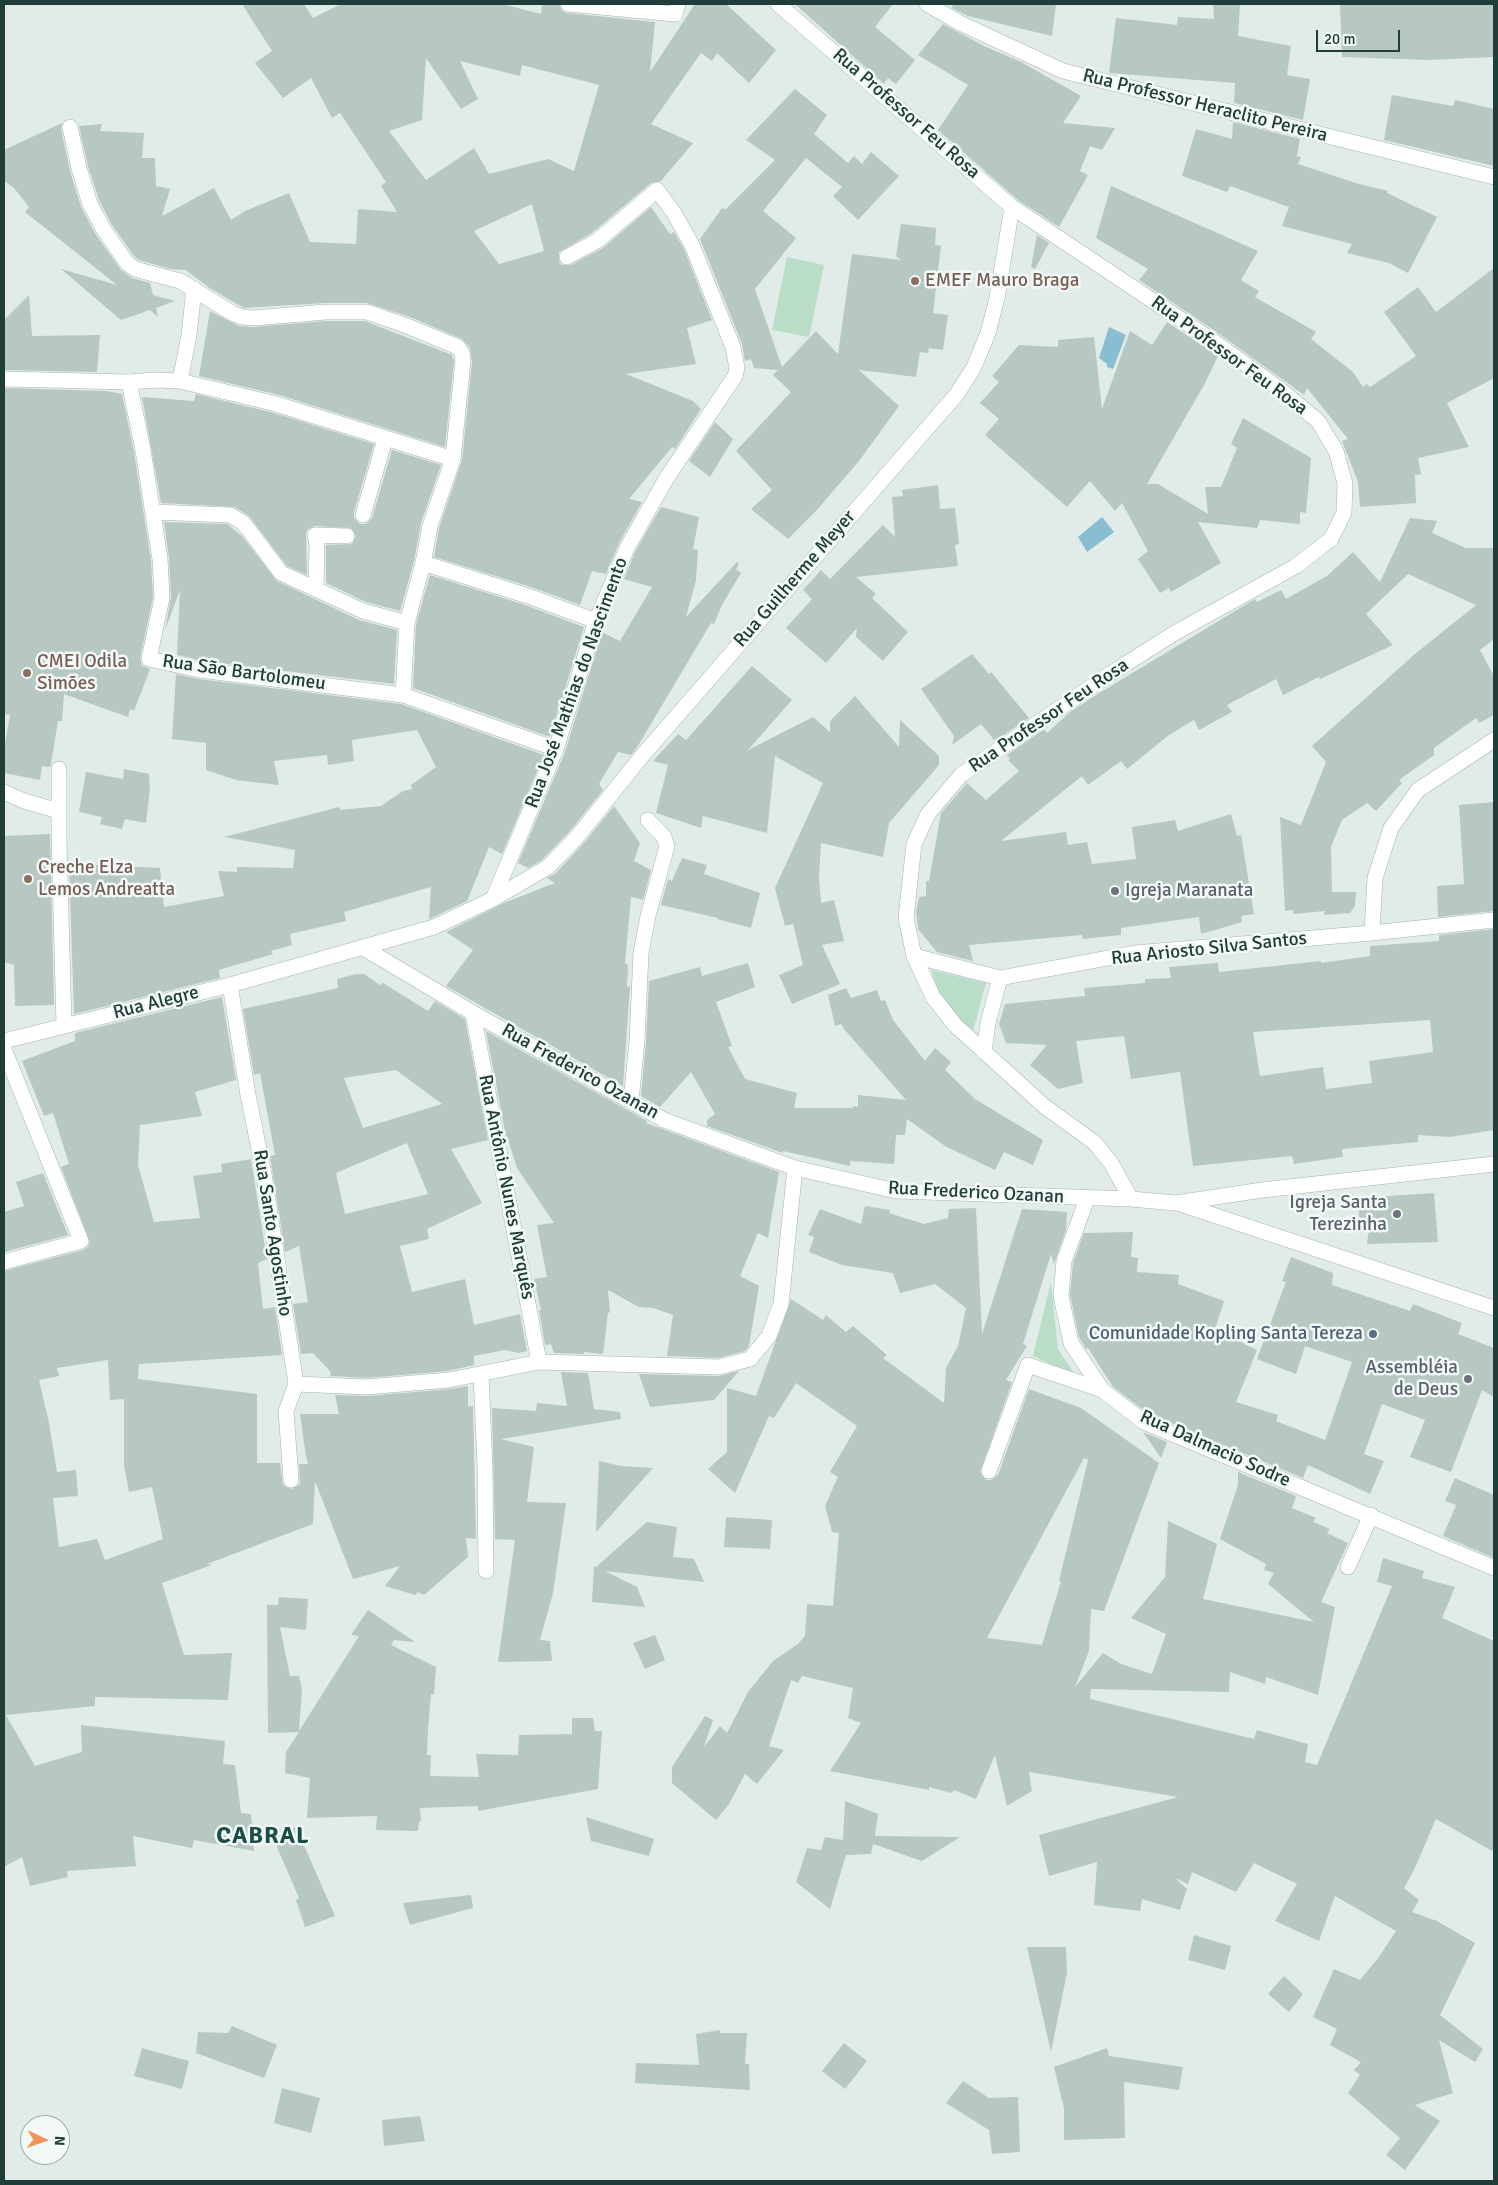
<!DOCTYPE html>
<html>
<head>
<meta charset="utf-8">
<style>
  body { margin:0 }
  #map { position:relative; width:1498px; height:2185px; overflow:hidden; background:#e1ece9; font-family:Signika,sans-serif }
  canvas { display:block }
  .frame { position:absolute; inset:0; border:5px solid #213d39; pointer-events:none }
  .north { position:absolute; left:20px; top:2115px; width:50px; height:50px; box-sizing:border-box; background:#f2f9f6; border:1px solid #9eaeaa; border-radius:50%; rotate:93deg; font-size:14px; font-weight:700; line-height:20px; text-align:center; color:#213d39 }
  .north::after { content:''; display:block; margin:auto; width:18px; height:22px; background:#f39358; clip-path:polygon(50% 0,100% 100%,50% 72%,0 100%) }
  .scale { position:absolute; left:1316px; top:30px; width:84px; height:22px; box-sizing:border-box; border:2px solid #213d39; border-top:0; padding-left:6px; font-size:15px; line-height:18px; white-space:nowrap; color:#213d39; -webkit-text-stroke:4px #f2f9f6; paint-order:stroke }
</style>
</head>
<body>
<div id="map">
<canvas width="1498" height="2185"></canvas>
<div class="frame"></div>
<div class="north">N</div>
<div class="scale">20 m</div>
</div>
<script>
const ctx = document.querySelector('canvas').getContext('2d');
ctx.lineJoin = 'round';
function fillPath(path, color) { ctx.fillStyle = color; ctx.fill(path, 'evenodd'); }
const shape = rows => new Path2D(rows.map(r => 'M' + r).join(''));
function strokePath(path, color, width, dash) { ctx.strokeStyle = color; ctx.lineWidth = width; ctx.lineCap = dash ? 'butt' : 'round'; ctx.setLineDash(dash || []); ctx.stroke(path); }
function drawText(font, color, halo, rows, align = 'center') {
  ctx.font = font + ' Signika,sans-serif'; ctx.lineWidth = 5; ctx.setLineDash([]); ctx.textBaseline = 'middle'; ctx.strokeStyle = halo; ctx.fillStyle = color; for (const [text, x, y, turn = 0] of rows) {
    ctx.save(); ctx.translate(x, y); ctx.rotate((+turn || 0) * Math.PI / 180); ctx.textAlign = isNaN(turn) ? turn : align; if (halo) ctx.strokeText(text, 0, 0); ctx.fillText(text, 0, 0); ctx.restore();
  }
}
const green = shape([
  [787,257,824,265,809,337,772,330],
  [931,970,986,983,973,1031,943,1004],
  [1051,1282,1058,1349,1075,1375,1033,1356]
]);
const water = shape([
  [1109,327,1126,335,1113,369,1107,367,1107,364,1099,358],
  [1102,517,1114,532,1087,552,1078,537]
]);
const building = shape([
  [242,4,304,4,313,18,341,4,502,4,541,14,542,4,559,4,562,11,567,13,655,22,650,72,695,4,726,4,776,50,749,83,717,53,712,61,701,53,651,124,693,143,661,181,651,183,592,233,559,252,559,261,562,265,571,265,603,248,651,207,670,234,674,232,684,249,712,320,687,328,696,364,626,374,693,401,701,409,675,449,672,447,629,499,642,502,619,543,606,574,592,571,580,605,531,587,434,557,439,528,462,460,472,362,470,348,462,339,410,317,367,303,325,303,244,308,208,287,186,270,170,269,139,260,134,256,112,225,99,200,88,166,79,126,102,124,100,131,144,133,142,158,155,158,156,186,170,189,162,216,214,188,231,220,245,211,289,193,310,242,356,244,358,209,397,212,381,186,386,182,340,113,332,118,311,78,283,98,255,63,272,51],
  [426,58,461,109,478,99,460,61,520,76,522,65,599,85,574,171,548,159,489,174,474,148,426,180,389,131,422,120],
  [532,204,544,251,499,264,474,231],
  [795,4,893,4,875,27,915,60,896,84,888,78,884,84],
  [953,4,1056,4,1052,36,968,16,952,8],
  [1213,4,1240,4,1238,36,1291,46,1287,75,1310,79,1303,120,1234,103,1235,83,1109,73,1116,18,1177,25,1178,17,1214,19],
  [1340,4,1494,4,1494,57,1428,60,1342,57],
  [943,24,984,46,1021,62,1081,96,1063,123,1115,128,1102,150,1090,146,1080,171,1088,175,1059,227,1018,200,938,130,968,85,918,55],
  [795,89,827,115,814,134,848,163,854,156,862,164,871,152,899,176,858,220,833,196,842,187,806,158,763,211,796,238,755,289,782,367,816,331,838,354,852,254,901,260,896,256,901,224,936,228,935,245,941,246,933,313,948,315,943,350,929,348,928,353,920,352,916,377,859,370,899,406,859,461,816,511,788,539,751,509,772,490,736,451,791,392,773,375,778,370,754,368,751,359,745,361,742,344,700,239,722,208,725,210,775,160,746,140],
  [1392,95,1453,106,1455,100,1494,109,1494,166,1384,140],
  [1233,122,1300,139,1297,156,1301,157,1298,164,1359,184,1388,191,1387,193,1437,217,1408,273,1389,263,1347,253,1352,244,1282,226,1289,207,1230,186,1227,192,1182,176,1196,129,1232,139],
  [62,123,61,129,70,171,81,207,96,235,121,270,132,278,150,283,153,295,175,301,156,308,158,317,150,310,121,320,61,269,117,285,25,212,29,207,14,188,4,181,4,150],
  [1111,186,1258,251,1241,280,1259,291,1255,297,1316,332,1311,339,1353,372,1363,387,1367,384,1370,387,1416,356,1384,312,1418,287,1436,312,1494,268,1494,378,1447,403,1469,447,1418,458,1421,474,1415,475,1416,503,1360,507,1358,482,1342,441,1348,439,1307,388,1304,395,1218,333,1139,280,1148,269,1096,238],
  [1037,235,1049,243,1035,269,1031,267],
  [29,295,32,336,100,335,97,372,4,370,4,320],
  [210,311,239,326,253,327,326,321,365,321,452,355,454,361,445,447,279,395,199,376],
  [1167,322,1218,356,1204,385,1147,484,1158,484,1208,514,1205,487,1221,487,1237,448,1231,444,1243,418,1311,458,1306,513,1300,512,1300,524,1260,520,1257,528,1198,522,1221,563,1171,592,1169,588,1160,593,1138,559,1148,551,1122,503,1115,511,1090,481,1067,507,985,435,999,419,980,403,999,382,992,376,1019,345,1058,347,1058,340,1094,337,1102,409,1130,331,1152,345],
  [4,388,106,391,122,394,134,452,151,560,153,597,140,658,142,666,150,669,134,711,130,709,128,717,64,694,62,721,58,721,51,764,50,767,42,766,40,780,4,773,4,750,10,715,4,714],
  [196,394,274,413,374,444,354,512,354,518,360,524,366,524,372,518,392,450,441,465,421,523,414,561,400,611,366,602,326,583,326,545,352,544,356,536,351,528,315,526,308,529,306,533,307,575,287,566,249,516,235,507,161,503,142,397,194,401],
  [715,422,733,439,710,477,689,461],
  [938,485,940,509,955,508,959,544,955,545,958,566,856,577,876,594,872,598,908,632,883,661,856,637,857,628,826,663,786,628,812,599,803,590,821,570,830,579,883,525,895,537,892,497,903,496,902,490],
  [661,507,699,517,693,549,698,550,696,580,686,617,737,562,739,564,736,569,741,573,722,605,714,624,711,623,636,749,631,755,618,752,599,784,603,790,570,831,542,860,528,868,518,863,565,752,602,632,620,641,652,587,624,579,635,552],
  [1410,518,1437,521,1432,533,1466,548,1494,548,1494,639,1480,650,1494,676,1494,715,1479,723,1476,718,1434,748,1434,755,1399,780,1402,783,1376,811,1367,803,1342,820,1331,847,1332,892,1356,892,1355,906,1350,913,1324,915,1325,911,1293,914,1293,910,1285,911,1280,817,1301,825,1326,762,1312,746,1416,653,1476,605,1408,574,1366,614,1393,645,1320,679,1319,677,1283,695,1276,679,1227,705,1232,712,1199,730,1194,720,1169,735,1127,769,1121,761,1088,785,1082,776,1001,841,1066,832,1068,845,1087,842,1092,864,1136,859,1132,827,1175,820,1178,831,1231,814,1237,836,1241,835,1254,914,1241,916,1242,922,1201,934,1199,917,1121,928,1121,935,1083,939,1082,935,969,945,973,961,937,952,918,929,916,912,919,897,926,896,926,881,929,881,941,813,967,783,986,800,1019,771,1008,760,1010,759,1007,755,1040,732,1045,730,1047,733,1070,712,1096,695,1255,599,1257,602,1281,590,1286,599,1327,576,1353,552,1380,582],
  [164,522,227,524,242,536,277,581,359,620,397,630,394,684,202,661,177,655,180,590,165,630,171,598,169,558],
  [430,575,525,605,584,627,550,737,413,688,416,624],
  [972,654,989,674,991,672,1029,718,995,741,981,724,952,745,954,736,921,689],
  [752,666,792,700,748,750,813,717,830,732,830,721,855,696,899,747,900,720,939,756,939,765,889,823,883,857,821,843,819,877,821,903,834,900,844,941,822,945,840,984,792,1004,779,975,803,965,793,924,785,926,775,888,823,783,775,756,767,833,703,816,701,828,656,813,668,765,653,761,678,734,686,740],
  [176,674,199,679,401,704,544,755,502,854,489,847,467,901,429,919,431,887,344,912,346,921,290,934,292,945,271,951,273,954,219,970,220,978,74,1014,69,864,160,868,164,907,224,896,218,871,237,872,237,867,293,868,295,850,224,837,339,807,340,810,381,806,403,791,412,789,411,785,436,767,417,730,352,740,354,761,328,765,327,755,274,761,279,785,236,780,206,770,206,743,172,739],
  [124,769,149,774,150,788,146,823,125,819,122,829,100,824,102,817,79,812,86,772,123,779],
  [1494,802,1494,911,1438,917,1437,886,1464,884,1459,805],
  [614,806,640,843,634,861,651,870,643,900,631,897,625,963,628,965,627,987,630,986,623,1086,446,986,473,950,446,932,504,903,555,883,547,878,555,874,584,843],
  [50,834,54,1005,15,1006,14,965,4,962,4,836],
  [682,858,707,865,704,874,760,893,751,928,717,919,718,918,661,905,668,879,672,881],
  [1494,929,1494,1130,1450,1137,1418,1135,1418,1142,1342,1149,1343,1157,1294,1164,1292,1156,1193,1166,1180,1072,1131,1079,1124,1036,1076,1041,1083,1083,1058,1089,1030,1065,1047,1045,1006,1043,999,1024,1005,1004,1085,996,1084,988,1145,983,1145,979,1171,978,1169,967,1218,963,1219,972,1321,961,1321,963,1370,956,1370,946,1439,941,1439,935],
  [1430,1020,1433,1052,1369,1061,1372,1083,1326,1089,1323,1067,1260,1076,1253,1032],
  [748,963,755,987,716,1002,732,1046,728,1047,745,1079,797,1093,794,1108,853,1108,853,1106,858,1107,858,1095,906,1100,844,1029,841,1024,835,1026,828,995,846,988,851,998,877,990,881,1001,885,1000,893,1020,925,1061,935,1048,951,1062,945,1070,975,1099,1043,1140,1033,1165,1004,1152,995,1170,945,1146,907,1119,905,1135,896,1135,894,1164,850,1161,850,1166,783,1151,783,1153,707,1126,707,1120,715,1114,691,1072,660,1107,641,1096,646,1042,649,981,700,967,702,976],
  [356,974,364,974,380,985,383,983,428,1011,435,1001,465,1019,488,1140,451,1149,482,1203,427,1229,429,1239,400,1246,412,1292,465,1279,474,1325,520,1314,527,1351,519,1353,505,1350,474,1356,474,1365,448,1371,366,1378,331,1376,330,1371,313,1353,301,1354,293,1304,308,1302,299,1246,285,1252,270,1156,275,1155,260,1073,254,1075,243,1009,338,988,337,979],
  [396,1070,442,1104,363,1128,344,1078],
  [407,1143,428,1194,345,1214,336,1173],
  [222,997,236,1080,195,1092,202,1116,140,1125,138,1165,154,1222,200,1218,193,1176,222,1172,221,1164,251,1159,267,1259,258,1263,263,1309,275,1307,282,1355,139,1364,138,1379,257,1394,257,1463,280,1463,283,1485,291,1489,300,1484,299,1464,308,1464,306,1456,300,1414,339,1414,335,1395,367,1396,450,1389,468,1386,468,1406,473,1406,476,1539,466,1538,468,1557,424,1595,418,1592,415,1595,385,1586,400,1566,353,1579,315,1481,313,1524,207,1564,212,1565,162,1583,184,1655,232,1653,228,1700,95,1697,95,1706,6,1715,35,1766,82,1752,81,1725,225,1741,223,1764,235,1765,241,1813,251,1814,254,1851,194,1840,192,1848,133,1836,136,1866,67,1871,68,1877,30,1886,22,1857,4,1867,4,1271,83,1250,88,1247,90,1242,61,1167,69,1164,53,1113,44,1116,22,1061,75,1041,75,1033],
  [108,1360,110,1400,124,1399,124,1465,129,1492,152,1487,163,1539,105,1560,97,1539,59,1547,53,1498,78,1496,76,1470,57,1472,49,1423,39,1380,59,1376,57,1368],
  [486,1031,647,1121,646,1123,779,1172,768,1238,758,1233,740,1276,759,1286,749,1346,745,1351,718,1358,667,1356,673,1315,653,1308,639,1307,608,1290,610,1312,608,1313,603,1354,584,1352,584,1354,554,1353,551,1344,545,1345,539,1310,541,1310,534,1279,547,1277,537,1225,554,1223,517,1168,507,1136,506,1136],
  [43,1173,68,1235,4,1252,4,1212,24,1206,16,1182],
  [1434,1193,1438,1242,1367,1244,1369,1229,1360,1230,1358,1198],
  [865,1206,890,1210,889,1213,924,1224,948,1218,949,1209,976,1208,982,1334,1022,1209,1067,1212,1066,1230,1054,1264,1051,1254,1023,1344,1027,1346,1006,1380,1012,1382,980,1472,986,1480,991,1480,998,1475,1029,1389,1081,1408,1159,1463,1104,1611,1091,1609,1089,1651,1075,1687,1103,1653,1121,1664,1152,1674,1166,1634,1131,1618,1165,1577,1168,1521,1217,1544,1203,1599,1314,1622,1268,1584,1274,1573,1264,1570,1266,1564,1220,1539,1238,1485,1238,1472,1296,1496,1292,1508,1316,1518,1313,1522,1330,1529,1327,1533,1348,1543,1321,1602,1335,1607,1318,1695,1266,1677,1265,1684,1230,1672,1229,1692,1091,1689,1090,1699,1254,1739,1257,1730,1308,1744,1305,1762,1317,1765,1392,1586,1377,1582,1383,1558,1424,1571,1422,1578,1455,1587,1442,1618,1494,1641,1494,1852,1436,1819,1414,1870,1404,1888,1419,1900,1412,1912,1437,1921,1475,1943,1440,2015,1483,2049,1475,2062,1439,2040,1453,2093,1415,2105,1440,2121,1405,2170,1386,2155,1400,2138,1348,2093,1360,2075,1354,2070,1361,2062,1330,2045,1337,2029,1313,2017,1334,1969,1360,1980,1379,1957,1396,1931,1335,1896,1319,1941,1275,1921,1297,1884,1254,1863,1236,1892,1192,1872,1188,1884,1175,1878,1187,1889,1180,1910,1142,1899,1140,1911,1094,1905,1097,1862,1049,1876,1039,1835,1178,1797,1029,1772,1032,1791,1007,1806,995,1755,976,1799,954,1790,951,1793,929,1787,929,1790,830,1771,861,1723,848,1718,853,1688,802,1676,798,1683,791,1680,769,1746,784,1750,757,1784,745,1774,729,1804,716,1820,672,1783,672,1767,705,1716,713,1720,704,1747,720,1726,727,1733,748,1692,773,1661,798,1644,805,1636,807,1604,833,1606,839,1533,832,1532,825,1506,838,1477,830,1472,857,1426,796,1383,774,1418,769,1416,735,1493,708,1469,727,1452,727,1388,756,1396,791,1299,823,1320,826,1315,846,1332,853,1326,887,1355,883,1358,944,1403,946,1368,958,1346,966,1308,935,1284,900,1293,893,1273,842,1265,809,1252,814,1237,808,1235,820,1209,861,1224],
  [1084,1458,1088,1460,1059,1581,1061,1581,1042,1645,987,1638],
  [1133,1232,1131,1257,1138,1258,1137,1272,1179,1275,1178,1284,1224,1301,1215,1329,1257,1350,1236,1402,1278,1415,1276,1421,1325,1440,1352,1362,1305,1346,1296,1374,1257,1359,1286,1282,1282,1281,1291,1257,1333,1273,1332,1285,1410,1311,1413,1304,1462,1323,1458,1334,1494,1348,1494,1397,1482,1390,1451,1472,1410,1457,1425,1420,1382,1404,1364,1454,1384,1461,1370,1494,1308,1465,1303,1478,1149,1414,1113,1387,1088,1348,1086,1349,1079,1337,1070,1295,1073,1263,1084,1233],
  [739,1371,714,1400,650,1407,639,1374,719,1376],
  [561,1372,588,1373,594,1409,620,1412,621,1419,501,1439,534,1447,527,1502,566,1503,553,1593,540,1640,550,1641,552,1661,498,1662,515,1540,495,1539,492,1408,536,1411,537,1403,567,1406],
  [1143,1432,1167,1442,1161,1458],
  [599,1461,621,1466,653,1468,596,1532],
  [1455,1478,1494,1495,1494,1558,1443,1536,1456,1505,1445,1501],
  [726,1517,772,1520,770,1549,724,1547],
  [647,1522,677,1527,673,1557,694,1559,704,1582,605,1571,637,1587,645,1607,592,1602,594,1566,596,1567],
  [279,1597,308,1599,306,1630,280,1627,290,1676,299,1676,302,1689,299,1731,359,1636,351,1635,368,1610,415,1642,394,1640,391,1645,436,1667,434,1695,431,1694,428,1729,427,1755,431,1755,430,1776,479,1777,476,1754,518,1755,519,1735,572,1734,572,1718,593,1718,595,1731,602,1731,598,1789,478,1811,478,1806,420,1808,421,1821,419,1822,418,1831,376,1830,377,1816,307,1818,310,1778,285,1773,286,1752,299,1732,268,1733,267,1605,278,1605],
  [655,1635,665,1660,645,1669,633,1643],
  [845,1801,878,1814,875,1836,960,1837,922,1861,873,1844,871,1854,846,1855,830,1909,796,1882,807,1848,821,1850,825,1837,843,1840],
  [586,1817,654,1839,649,1856,591,1841],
  [296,1827,335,1916,305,1927,296,1900,299,1898,273,1838],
  [471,1895,473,1908,410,1925,403,1903],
  [1194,1935,1231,1946,1225,1970,1188,1960],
  [1027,1947,1066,1947,1067,1973,1051,2052],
  [1284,1976,1303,1994,1289,2012,1268,1994],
  [232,2026,277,2045,264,2078,196,2053,198,2032,228,2033],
  [720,2030,720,2033,747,2033,745,2064,749,2064,750,2090,635,2083,636,2063,699,2065,696,2034],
  [844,2043,867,2061,845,2089,822,2071],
  [142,2048,189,2061,182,2089,134,2076],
  [1107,2048,1109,2056,1183,2067,1179,2090,1124,2082,1125,2138,1064,2140,1064,2108,1054,2067],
  [963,2081,989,2098,1018,2097,1020,2152,992,2154,989,2130,946,2103],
  [282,2088,320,2098,311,2133,274,2123],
  [420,2116,425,2141,384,2146,382,2120]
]);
const lane = shape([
  [70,127,79,168,90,204,104,230,127,263,135,269,180,281,232,313,242,317,254,318,326,312,367,312,407,326,458,347,462,353,463,361,453,459,430,526,423,563,407,623],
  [180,381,189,335,194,289],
  [129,382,155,380,180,381,239,395,276,404,453,459],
  [153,512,230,515,242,522,249,530],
  [363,515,385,439],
  [316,589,317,543,315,535,347,536],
  [631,1101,637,1041,641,953,648,916,667,846,664,837,648,820],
  [291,1480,286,1411,296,1384]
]);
const street = shape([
  [568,4,675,14,678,4],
  [778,4,1012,207,1213,341,1277,387,1318,421,1336,451,1345,483,1344,513,1331,539,1296,566,1173,634,1110,674,961,775,928,814,914,844,906,918,914,956,933,997,955,1025,1044,1106,1095,1143,1111,1163,1131,1199],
  [927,4,960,23,1063,71,1494,177],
  [4,379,129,382,143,450,160,559,162,598,149,659,200,670,403,695,556,749],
  [249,530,281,573,363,611,407,623,403,695],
  [423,563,528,596,596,621],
  [59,769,59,839,64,1025],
  [4,792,24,801,59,811],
  [493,899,556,749,596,621,627,548,666,479,735,376,737,368,733,347,692,245,674,213,657,190,597,241,567,257],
  [1372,933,1375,878,1391,828,1418,790,1494,740],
  [362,947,473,1013,664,1120,795,1168,896,1191,1131,1199,1176,1203,1262,1190,1494,1164],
  [914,956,1000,978],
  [230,985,248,1095,264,1174,296,1384,366,1387,449,1380,539,1362,719,1367,750,1359,769,1336,781,1304,795,1168],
  [473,1013,539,1362],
  [4,1041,230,985,434,927,493,899,548,867,577,837,642,756,957,394,974,367,988,333,997,298,1012,207],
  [4,1049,81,1241,4,1262],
  [984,1052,988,1023,1000,978,1135,953,1372,933,1494,920],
  [1087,1199,1064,1261,1061,1296,1071,1343,1102,1390,1144,1422,1494,1568],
  [1180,1204,1494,1308],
  [481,1374,485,1467,486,1571],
  [989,1471,1028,1365,1102,1390],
  [1348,1567,1371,1515]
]);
const markers = [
  [915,281,5,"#8d6e63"],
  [27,673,5,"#8d6e63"],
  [28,879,5,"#8d6e63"],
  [1115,891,5,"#6b7280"],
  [1397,1214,5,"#6b7280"],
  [1373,1334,5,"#5c6f8a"],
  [1468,1379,5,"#6b7280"]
];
const streetNames = [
  ["Rua Professor Heraclito Pereira",1205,106,14],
  ["Rua Professor Feu Rosa",906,114,41],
  ["Rua Professor Feu Rosa",1229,356,36],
  ["Rua Guilherme Meyer",795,579,-49],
  ["Rua São Bartolomeu",244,673,8],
  ["Rua José Mathias do Nascimento",577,683,-70],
  ["Rua Professor Feu Rosa",1049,716,-34],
  ["Rua Ariosto Silva Santos",1209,949,-6],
  ["Rua Alegre",156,1003,-14],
  ["Rua Frederico Ozanan",580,1072,29],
  ["Rua Antônio Nunes Marquês",506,1187,79],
  ["Rua Frederico Ozanan",976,1193,3],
  ["Rua Santo Agostinho",272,1233,81],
  ["Rua Dalmacio Sodre",1215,1449,24]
];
const educationNames = [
  ["EMEF Mauro Braga",925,281],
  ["CMEI Odila",37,662],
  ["Simões",37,684],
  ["Creche Elza",38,868],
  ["Lemos Andreatta",38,890]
];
const worshipNames = [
  ["Igreja Maranata",1125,891,"left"],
  ["Igreja Santa",1387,1203],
  ["Terezinha",1387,1225],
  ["Assembléia",1458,1368],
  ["de Deus",1458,1390]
];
const serviceNames = [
  ["Comunidade Kopling Santa Tereza",1363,1334]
];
const districtNames = [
  ["CABRAL",263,1837]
];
fillPath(green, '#baddc8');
fillPath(water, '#89bdd2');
fillPath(building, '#b7c7c2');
strokePath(lane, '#a4b4b1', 16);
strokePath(street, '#a4b4b1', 16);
strokePath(lane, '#fff', 15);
strokePath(street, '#fff', 15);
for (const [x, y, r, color] of markers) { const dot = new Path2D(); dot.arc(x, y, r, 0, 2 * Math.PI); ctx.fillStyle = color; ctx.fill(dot); strokePath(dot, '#f2f9f6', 2); }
drawText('19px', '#213d39', '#f2f9f6', streetNames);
drawText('19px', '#785e54', '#f2f9f6', educationNames, 'left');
drawText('19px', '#5b616d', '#f2f9f6', worshipNames, 'right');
drawText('19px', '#4e5e75', '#f2f9f6', serviceNames, 'right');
ctx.letterSpacing = '1px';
drawText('bold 24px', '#1d4f4a', '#f2f9f6', districtNames);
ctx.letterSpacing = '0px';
</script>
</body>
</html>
